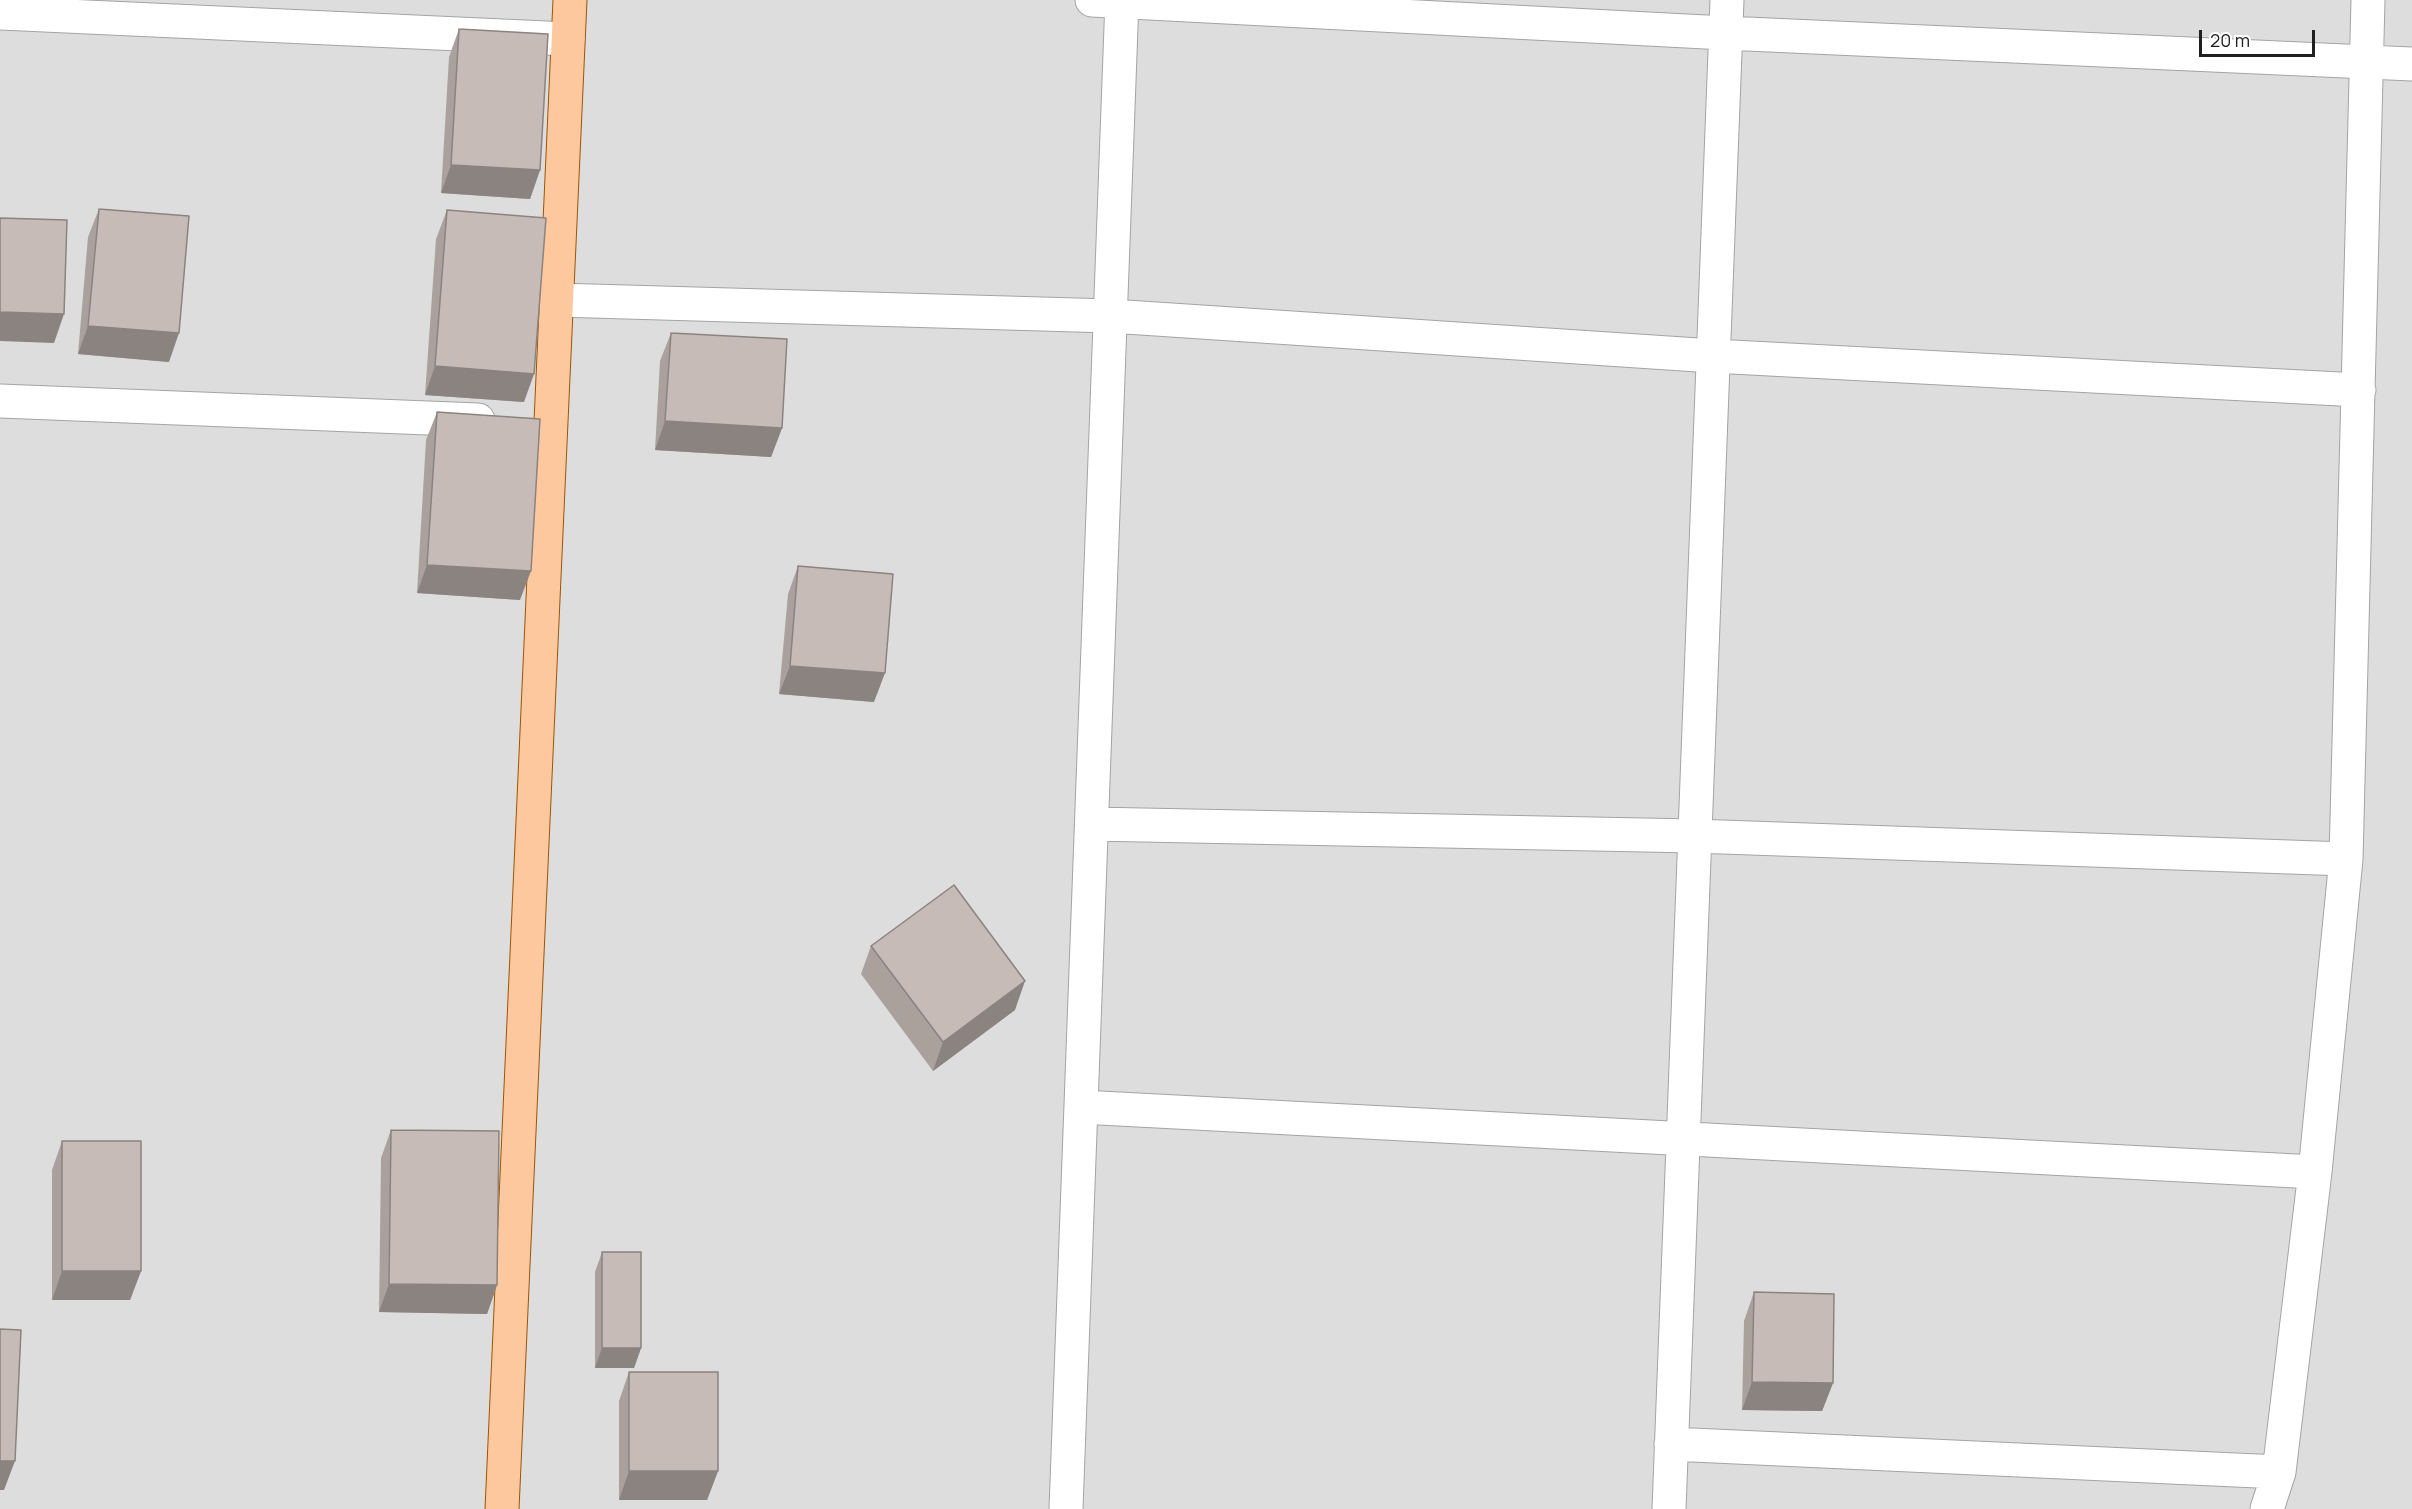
<!DOCTYPE html>
<html>
<head>
<meta charset="utf-8">
<style>
  body { margin:0 }
  #map { position:relative; width:2412px; height:1509px; overflow:hidden; background:#f1ece7; font-family:Manrope,sans-serif }
  canvas { display:block }
  .scale { position:absolute; left:2199px; top:30px; width:116px; height:27px; box-sizing:border-box; border:3px solid #202020; border-top:0; padding-left:8px; font-size:18px; line-height:21px; white-space:nowrap; color:#202020; -webkit-text-stroke:4px #fff; paint-order:stroke }
</style>
</head>
<body>
<div id="map">
<canvas width="2412" height="1509"></canvas>
<div class="scale">20 m</div>
</div>
<script>
const ctx = document.querySelector('canvas').getContext('2d');
ctx.lineJoin = 'round';
function fillPath(path, color) { ctx.fillStyle = color; ctx.fill(path, 'evenodd'); }
const shape = rows => new Path2D(rows.map(r => 'M' + r).join(''));
function strokePath(path, color, width, dash) { ctx.strokeStyle = color; ctx.lineWidth = width; ctx.lineCap = dash ? 'butt' : 'round'; ctx.setLineDash(dash || []); ctx.stroke(path); }
const residential = shape([
  [0,0,2412,0,2412,1509,0,1509]
]);
const minor = shape([
  [1092,0,1725,33,2412,64],
  [0,13,568,39],
  [557,300,1111,316,1713,356,2359,390],
  [0,401,478,420],
  [1092,824,1694,836,2346,859],
  [1081,1107,2315,1172],
  [1671,1444,2279,1472],
  [1066,1509,1122,0],
  [1669,1509,1727,0],
  [2267,1509,2279,1472,2315,1172,2346,859,2368,0]
]);
const major = shape([
  [502,1509,570,0]
]);
const wall = shape([
  [459,29,540,170,530,199,441,193,449,57],
  [99,209,169,362,78,354,88,237],
  [447,210,524,402,425,395,436,239],
  [671,333,782,428,771,457,655,450,660,361],
  [437,412,520,600,417,593,426,440],
  [798,566,874,702,779,694,788,594],
  [871,946,1015,1010,933,1071,861,974],
  [391,1130,497,1285,487,1314,379,1312,381,1158],
  [62,1141,141,1271,130,1300,52,1300,52,1170],
  [602,1252,641,1348,634,1368,595,1368,595,1272],
  [1754,1292,1833,1383,1822,1411,1742,1410,1744,1321],
  [629,1372,718,1471,707,1500,619,1500,619,1401]
]);
const shadedWall = shape([
  [451,165,540,170,530,199,441,193],
  [0,312,64,314,54,343,0,341],
  [88,326,179,333,169,362,78,354],
  [435,366,534,374,524,402,425,395],
  [665,421,782,428,771,457,655,450],
  [427,565,531,571,520,600,417,593],
  [790,666,885,673,874,702,779,694],
  [1025,981,1015,1010,933,1071,943,1042],
  [62,1271,141,1271,130,1300,52,1300],
  [389,1284,497,1285,487,1314,379,1312],
  [602,1348,641,1348,634,1368,595,1368],
  [1752,1382,1833,1383,1822,1411,1742,1410],
  [0,1461,15,1461,4,1490,0,1490],
  [629,1471,718,1471,707,1500,619,1500]
]);
const building = shape([
  [459,29,548,34,540,170,451,165,459,29],
  [99,209,189,216,179,333,88,326,99,209],
  [447,210,546,218,534,374,435,366,447,210],
  [0,218,67,220,64,314,0,312,0,218],
  [671,333,787,339,782,428,665,421,671,333],
  [437,412,540,419,531,571,427,565,437,412],
  [798,566,893,574,885,673,790,666,798,566],
  [954,885,1025,981,943,1042,871,946,954,885],
  [391,1130,499,1131,497,1285,389,1284,391,1130],
  [62,1141,141,1141,141,1271,62,1271,62,1141],
  [602,1252,641,1252,641,1348,602,1348,602,1252],
  [1754,1292,1834,1294,1833,1383,1752,1382,1754,1292],
  [0,1329,21,1330,15,1461,0,1461,0,1329],
  [629,1372,718,1372,718,1471,629,1471,629,1372]
]);
fillPath(residential, '#deddde');
strokePath(minor, '#a4a4a4', 35);
strokePath(major, '#9d5400', 35);
strokePath(minor, '#fff', 33);
strokePath(major, '#fec89f', 33);
fillPath(wall, '#aaa19d');
fillPath(shadedWall, '#8b837f');
fillPath(building, '#c6bbb6');
strokePath(building, '#8b837f', 1.5);
</script>
</body>
</html>
